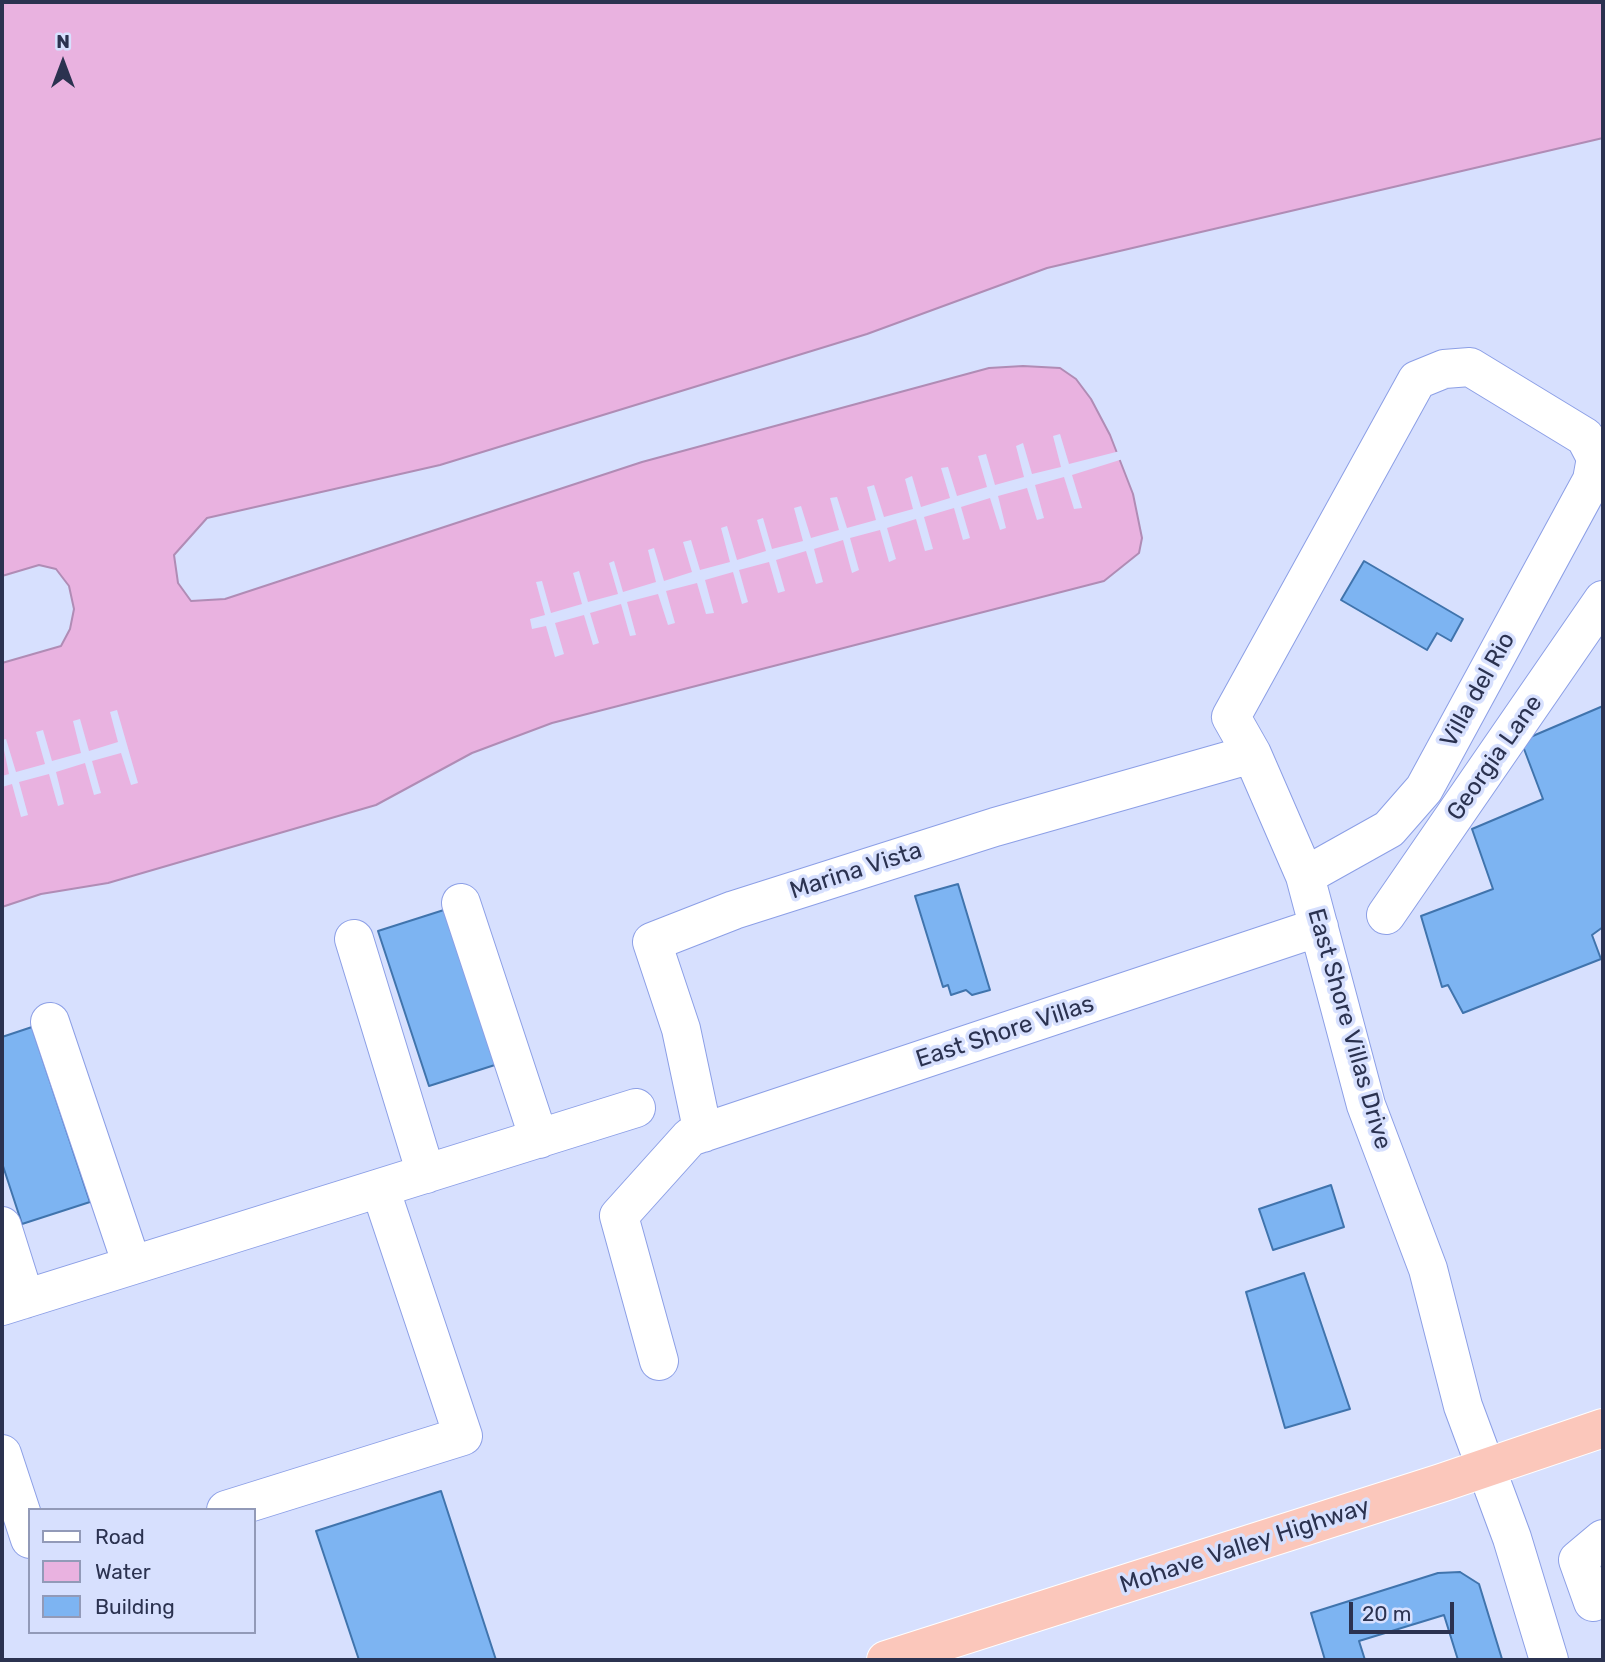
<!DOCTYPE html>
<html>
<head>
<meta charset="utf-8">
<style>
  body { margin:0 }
  #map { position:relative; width:1605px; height:1662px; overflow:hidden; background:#d7e0fe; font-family:Rubik,sans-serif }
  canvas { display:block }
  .frame { position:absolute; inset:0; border:4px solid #2b3250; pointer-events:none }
  .legend { position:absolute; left:28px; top:1508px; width:228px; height:126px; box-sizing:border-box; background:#d7e0fe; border:2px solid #929ab8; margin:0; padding:9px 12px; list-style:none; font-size:21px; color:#2b3250 }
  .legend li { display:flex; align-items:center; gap:14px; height:35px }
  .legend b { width:35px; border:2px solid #929ab8 }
  .north { position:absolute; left:28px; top:28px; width:70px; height:70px; -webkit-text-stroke:5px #d7e0fe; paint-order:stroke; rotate:0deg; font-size:19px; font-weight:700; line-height:28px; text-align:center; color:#2b3250 }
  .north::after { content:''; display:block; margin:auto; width:24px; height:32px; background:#2b3250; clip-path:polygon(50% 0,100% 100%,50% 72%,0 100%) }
  .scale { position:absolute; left:1349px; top:1602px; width:105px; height:32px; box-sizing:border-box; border:4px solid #2b3250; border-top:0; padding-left:9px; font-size:21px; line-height:24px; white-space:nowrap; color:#2b3250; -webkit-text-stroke:5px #d7e0fe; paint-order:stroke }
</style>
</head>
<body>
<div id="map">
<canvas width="1605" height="1662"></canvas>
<div class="frame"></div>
<ul class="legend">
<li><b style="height:9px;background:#fff"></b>Road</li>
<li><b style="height:19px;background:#e9b2e0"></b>Water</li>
<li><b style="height:19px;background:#7db4f2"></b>Building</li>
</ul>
<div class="north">N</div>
<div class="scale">20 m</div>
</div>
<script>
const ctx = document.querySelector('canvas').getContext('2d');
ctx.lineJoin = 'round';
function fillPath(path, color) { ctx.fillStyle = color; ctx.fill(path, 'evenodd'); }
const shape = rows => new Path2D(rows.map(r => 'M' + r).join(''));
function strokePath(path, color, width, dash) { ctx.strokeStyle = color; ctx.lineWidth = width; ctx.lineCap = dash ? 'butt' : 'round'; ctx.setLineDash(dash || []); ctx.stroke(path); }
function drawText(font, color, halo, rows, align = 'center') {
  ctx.font = font + ' Rubik,sans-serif'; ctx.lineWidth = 7; ctx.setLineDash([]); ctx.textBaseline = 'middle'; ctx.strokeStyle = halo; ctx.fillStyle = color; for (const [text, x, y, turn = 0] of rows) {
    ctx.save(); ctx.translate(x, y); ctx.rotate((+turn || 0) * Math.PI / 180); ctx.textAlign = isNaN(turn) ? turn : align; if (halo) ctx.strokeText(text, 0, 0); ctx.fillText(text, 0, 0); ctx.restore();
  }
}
const water = shape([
  [2,2,1603,2,1603,138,1047,268,867,334,440,465,207,518,174,555,178,583,191,601,225,599,642,462,989,368,1023,366,1060,368,1076,379,1091,399,1110,435,1133,494,1142,538,1139,553,1104,581,552,723,472,753,376,805,108,883,41,894,2,907,2,663,61,646,70,629,74,609,69,586,56,569,39,565,2,576,2,2]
]);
const pier = shape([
  [1060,434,1069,464,1120,451,1123,459,1072,475,1082,508,1074,509,1064,477,1035,485,1044,518,1037,520,1027,488,998,496,1006,528,1000,530,990,498,961,507,970,538,963,540,954,508,924,517,933,549,925,551,916,519,887,528,896,559,889,562,880,530,850,538,859,570,852,573,843,540,814,549,823,582,816,584,806,551,776,560,785,591,778,593,769,562,739,570,748,602,742,604,733,572,705,580,714,613,706,614,697,583,666,591,675,623,668,625,658,594,627,602,636,635,630,636,621,604,590,613,599,643,593,645,584,615,555,623,564,654,555,657,546,626,532,629,530,619,545,615,536,582,542,581,551,613,582,604,573,573,579,571,588,602,618,594,609,563,614,561,623,592,656,582,648,550,654,548,664,581,692,572,683,542,691,540,700,570,730,562,721,528,727,526,737,560,766,551,757,520,763,518,772,549,803,541,794,508,801,506,811,538,839,530,830,498,837,497,847,528,876,520,867,487,874,485,884,517,913,509,905,479,912,476,921,507,950,498,941,468,948,467,957,496,987,487,978,456,986,454,995,485,1024,477,1016,446,1023,443,1032,474,1061,467,1053,436],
  [117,710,138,783,131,785,121,753,92,761,101,793,94,795,85,763,56,772,64,804,58,806,49,774,19,782,28,815,21,817,12,784,2,787,2,776,9,774,2,740,6,739,16,772,45,764,36,732,43,730,52,761,81,753,73,721,80,719,89,751,118,742,110,712]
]);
const building = shape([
  [1364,561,1463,619,1451,641,1437,633,1427,650,1341,600,1364,561],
  [1603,706,1603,927,1592,935,1601,959,1463,1013,1448,985,1442,987,1421,916,1493,889,1472,829,1543,799,1521,741,1603,706],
  [958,884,990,990,972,995,966,990,951,995,948,985,943,987,915,896,958,884],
  [447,909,498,1064,429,1086,378,931,447,909],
  [32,1027,90,1202,22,1224,2,1163,2,1037,32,1027],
  [1331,1185,1344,1227,1273,1250,1259,1209,1331,1185],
  [1304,1273,1350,1409,1285,1428,1246,1292,1304,1273],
  [441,1491,496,1660,359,1660,316,1531,441,1491],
  [1460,1572,1479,1584,1502,1659,1458,1660,1444,1615,1359,1641,1365,1660,1325,1660,1311,1613,1438,1573,1460,1572]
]);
const minor = shape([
  [1305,876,1389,829,1424,789,1592,480,1596,458,1585,437,1470,367,1444,369,1417,380,1231,717,1252,754,1305,876,1366,1105,1428,1269,1463,1406,1512,1538,1549,1660],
  [461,903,539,1139],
  [1386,915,1603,600],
  [354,939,426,1174],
  [50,1022,132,1265],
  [703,1133,681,1029,652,942,734,910,995,827,1252,754],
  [2,1226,25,1299],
  [2,1306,636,1108],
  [659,1361,619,1216,690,1137,1319,927],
  [2,1454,30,1539],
  [226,1510,463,1436,380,1188],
  [1593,1602,1578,1560,1603,1539]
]);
const highway = shape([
  [886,1660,1441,1483,1603,1428]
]);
const streetNames = [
  ["Villa del Rio",1478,690,-61],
  ["Georgia Lane",1495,758,-55],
  ["Marina Vista",856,871,-18],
  ["East Shore Villas Drive",1349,1029,74],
  ["East Shore Villas",1005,1032,-18],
  ["Mohave Valley Highway",1245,1546,-18]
];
fillPath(water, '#e9b2e0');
strokePath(water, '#b08cb5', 2);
fillPath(pier, '#d7e0fe');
fillPath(building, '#7db4f2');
strokePath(building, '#4074ad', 2);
strokePath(minor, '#8c9fe6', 40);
strokePath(highway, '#fff', 40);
strokePath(minor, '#fff', 38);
strokePath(highway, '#fbc7bb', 38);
drawText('24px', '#2b3250', '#d7e0fe', streetNames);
</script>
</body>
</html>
